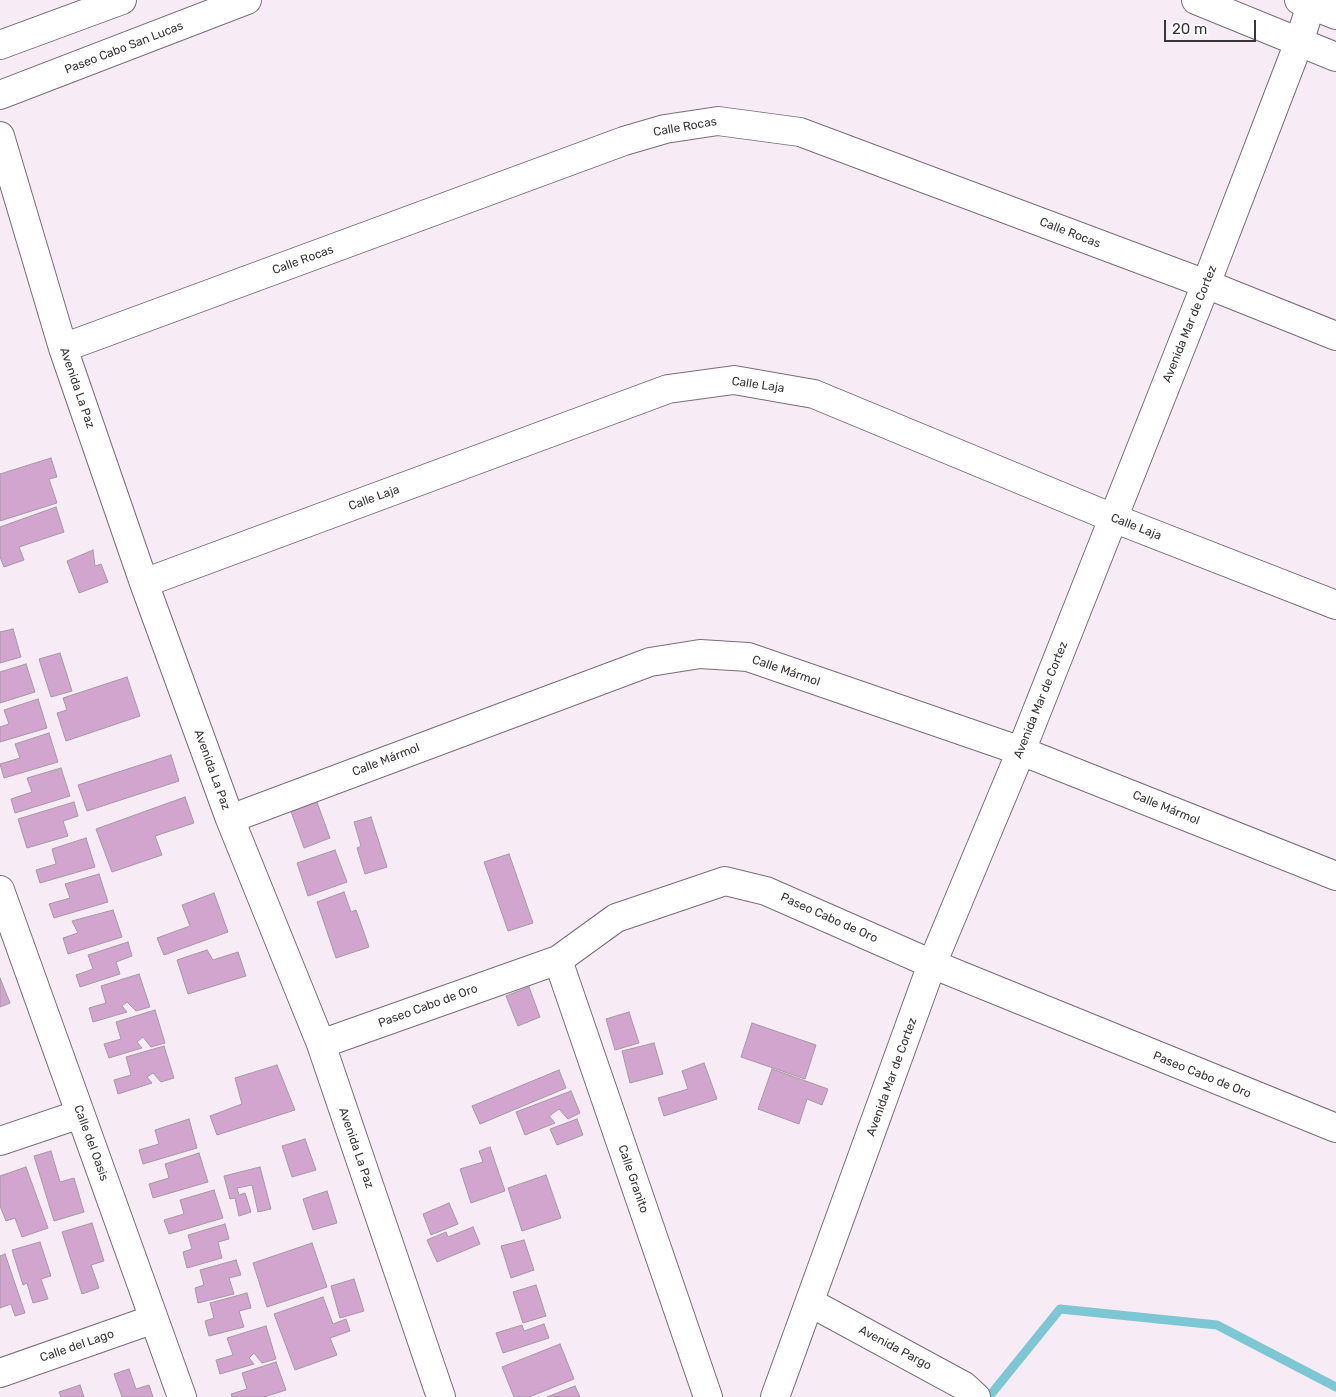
<!DOCTYPE html>
<html>
<head>
<meta charset="utf-8">
<style>
  body { margin:0 }
  #map { position:relative; width:1336px; height:1397px; overflow:hidden; background:#f7ebf6; font-family:Rubik,sans-serif }
  canvas { display:block }
  .scale { position:absolute; left:1164px; top:20px; width:92px; height:22px; box-sizing:border-box; border:2px solid #3a3539; border-top:0; padding-left:6px; font-size:15px; line-height:18px; white-space:nowrap; color:#3a3539; -webkit-text-stroke:4px #fff; paint-order:stroke }
</style>
</head>
<body>
<div id="map">
<canvas width="1336" height="1397"></canvas>
<div class="scale">20 m</div>
</div>
<script>
const ctx = document.querySelector('canvas').getContext('2d');
ctx.lineJoin = 'round';
const shape = rows => new Path2D(rows.map(r => 'M' + r).join(''));
function strokePath(path, color, width, dash) { ctx.strokeStyle = color; ctx.lineWidth = width; ctx.lineCap = dash ? 'butt' : 'round'; ctx.setLineDash(dash || []); ctx.stroke(path); }
function fillPath(path, color) { ctx.fillStyle = color; ctx.fill(path, 'evenodd'); }
function drawText(font, color, halo, rows, align = 'center') {
  ctx.font = font + ' Rubik,sans-serif'; ctx.lineWidth = 4; ctx.setLineDash([]); ctx.textBaseline = 'middle'; ctx.strokeStyle = halo; ctx.fillStyle = color; for (const [text, x, y, turn = 0] of rows) {
    ctx.save(); ctx.translate(x, y); ctx.rotate((+turn || 0) * Math.PI / 180); ctx.textAlign = isNaN(turn) ? turn : align; if (halo) ctx.strokeText(text, 0, 0); ctx.fillText(text, 0, 0); ctx.restore();
  }
}
const stream = shape([
  [992,1393,1060,1309,1217,1325,1336,1387]
]);
const building = shape([
  [51,458,57,477,49,479,57,503,0,521,0,474,51,458],
  [56,507,64,532,19,547,24,560,4,567,0,557,0,527,56,507],
  [93,550,95,566,101,564,108,582,79,593,67,561,93,550],
  [13,629,21,657,0,663,0,632,13,629],
  [60,653,72,691,51,697,39,659,60,653],
  [26,664,35,692,0,703,0,672,26,664],
  [127,677,140,716,66,741,57,713,67,710,63,698,127,677],
  [38,699,47,728,0,742,0,727,9,724,4,710,38,699],
  [49,733,58,762,4,778,0,764,20,758,15,744,49,733],
  [171,755,179,781,87,811,78,785,171,755],
  [61,768,70,796,15,813,11,799,32,792,27,778,61,768],
  [314,794,330,838,304,848,288,803,314,794],
  [185,797,194,823,155,836,162,855,112,872,96,829,185,797],
  [74,802,78,816,63,821,68,836,27,848,18,819,74,802],
  [371,817,387,867,365,874,357,848,361,846,354,822,371,817],
  [86,838,95,867,40,883,36,870,56,864,52,849,86,838],
  [335,850,347,882,308,896,297,863,335,850],
  [509,854,533,923,508,931,484,862,509,854],
  [99,874,108,902,54,918,49,904,70,898,65,884,99,874],
  [344,892,351,912,356,910,369,947,336,958,317,902,344,892],
  [214,893,228,932,164,955,157,938,190,926,182,905,214,893],
  [113,910,122,937,68,954,63,938,78,933,72,921,113,910],
  [128,942,132,956,116,962,120,974,80,987,76,975,93,969,88,955,128,942],
  [207,950,213,960,238,952,246,976,188,994,177,960,207,950],
  [139,974,150,1007,136,1011,127,1002,122,1006,127,1012,93,1022,89,1008,106,1003,101,986,139,974],
  [0,978,10,1003,0,1007,0,978],
  [529,987,540,1017,518,1026,506,996,529,987],
  [155,1010,165,1043,151,1047,143,1037,137,1042,142,1048,109,1058,104,1044,121,1039,116,1022,155,1010],
  [629,1012,639,1043,615,1050,606,1019,629,1012],
  [752,1023,816,1045,805,1079,741,1057,752,1023],
  [654,1043,663,1074,630,1083,622,1051,654,1043],
  [164,1046,174,1078,161,1082,153,1073,147,1077,152,1083,118,1094,114,1080,131,1075,126,1057,164,1046],
  [704,1063,717,1099,664,1116,658,1098,688,1089,682,1071,704,1063],
  [277,1065,295,1110,217,1135,210,1116,242,1104,235,1078,277,1065],
  [772,1069,828,1089,822,1105,807,1099,799,1124,758,1109,772,1069],
  [559,1070,566,1088,480,1124,472,1106,559,1070],
  [571,1091,580,1113,568,1119,559,1109,549,1116,555,1123,525,1135,516,1112,571,1091],
  [189,1119,197,1148,143,1164,139,1150,159,1144,155,1130,189,1119],
  [577,1119,583,1135,557,1145,550,1129,577,1119],
  [305,1139,316,1170,292,1177,282,1146,305,1139],
  [490,1147,505,1191,471,1203,460,1169,483,1162,479,1151,490,1147],
  [51,1151,60,1182,74,1178,84,1212,54,1221,34,1156,51,1151],
  [199,1153,208,1182,153,1198,149,1184,169,1178,165,1164,199,1153],
  [26,1167,48,1228,22,1237,15,1218,6,1221,0,1206,0,1176,26,1167],
  [260,1167,271,1209,258,1212,252,1185,237,1188,239,1195,245,1193,251,1212,239,1216,235,1198,230,1199,224,1176,260,1167],
  [546,1175,561,1218,522,1231,508,1188,546,1175],
  [214,1190,223,1218,169,1234,164,1220,184,1214,180,1200,214,1190],
  [327,1191,337,1223,313,1230,303,1199,327,1191],
  [449,1203,458,1224,431,1235,423,1214,449,1203],
  [92,1223,104,1261,91,1265,99,1288,82,1294,62,1232,92,1223],
  [225,1224,229,1239,218,1242,222,1258,187,1268,183,1252,192,1249,188,1235,225,1224],
  [473,1227,480,1244,437,1262,427,1240,446,1232,448,1237,473,1227],
  [524,1240,534,1270,511,1278,501,1246,524,1240],
  [40,1242,51,1276,41,1279,48,1299,33,1303,27,1283,23,1285,12,1250,40,1242],
  [312,1243,327,1287,267,1307,253,1263,312,1243],
  [5,1254,25,1313,15,1316,11,1304,0,1308,0,1256,5,1254],
  [236,1260,241,1275,229,1278,234,1294,198,1303,195,1288,204,1285,200,1270,236,1260],
  [354,1279,364,1311,340,1318,331,1286,354,1279],
  [536,1285,546,1316,523,1323,513,1292,536,1285],
  [247,1293,251,1308,239,1311,244,1327,209,1336,205,1321,214,1318,210,1303,247,1293],
  [323,1297,333,1324,346,1319,350,1331,330,1338,337,1355,295,1370,274,1314,323,1297],
  [544,1324,549,1338,503,1353,496,1333,522,1325,524,1331,544,1324],
  [266,1326,276,1359,262,1363,254,1353,249,1358,254,1364,220,1374,216,1360,233,1355,227,1338,266,1326],
  [560,1344,574,1379,529,1397,514,1397,502,1367,560,1344],
  [276,1362,286,1390,264,1397,232,1397,231,1394,247,1389,242,1373,276,1362],
  [129,1369,136,1389,149,1385,153,1397,122,1397,114,1374,129,1369],
  [80,1385,84,1397,61,1397,59,1392,80,1385],
  [575,1386,580,1397,547,1397,575,1386]
]);
const minor = shape([
  [0,136,63,348,144,583,230,819,321,1044,441,1397],
  [63,348,624,141,665,129,718,121,800,132,1206,284,1336,336],
  [144,583,668,389,734,380,814,394,1113,518,1336,605],
  [230,819,650,662,700,654,748,657,1021,751,1336,876],
  [0,890,182,1397],
  [558,960,708,1397],
  [321,1044,558,960,616,918,725,881,766,891,932,964,1336,1128],
  [0,1141,80,1114],
  [811,1303,964,1386,976,1397],
  [0,1373,154,1319],
  [775,1397,932,964,1021,751,1206,284,1299,42,1311,5]
]);
const tertiary = shape([
  [1196,0,1336,57],
  [1299,0,1336,15],
  [0,45,122,0],
  [0,95,247,0]
]);
const streetNames = [
  ["Paseo Cabo San Lucas",124,48,-21],
  ["Calle Rocas",685,127,-10],
  ["Calle Rocas",1070,233,21],
  ["Calle Rocas",303,260,-20],
  ["Avenida Mar de Cortez",1190,324,-68],
  ["Calle Laja",758,385,8],
  ["Avenida La Paz",77,388,71],
  ["Calle Laja",374,498,-20],
  ["Calle Laja",1136,527,21],
  ["Calle Mármol",786,671,19],
  ["Avenida Mar de Cortez",1041,700,-68],
  ["Calle Mármol",386,760,-21],
  ["Avenida La Paz",212,770,70],
  ["Calle Mármol",1166,808,22],
  ["Paseo Cabo de Oro",829,918,24],
  ["Paseo Cabo de Oro",428,1006,-20],
  ["Paseo Cabo de Oro",1202,1075,22],
  ["Avenida Mar de Cortez",892,1077,-70],
  ["Calle del Oasis",91,1143,70],
  ["Avenida La Paz",356,1148,71],
  ["Calle Granito",633,1179,71],
  ["Calle del Lago",77,1346,-19],
  ["Avenida Pargo",895,1348,28]
];
strokePath(stream, '#7dc6d3', 9);
fillPath(building, '#d1a5cd');
strokePath(building, '#a599a3', 1);
strokePath(minor, '#796e78', 30);
strokePath(tertiary, '#796e78', 30);
strokePath(minor, '#fff', 28);
strokePath(tertiary, '#fff', 28);
drawText('12px', '#3a3539', '#fff', streetNames);
</script>
</body>
</html>
